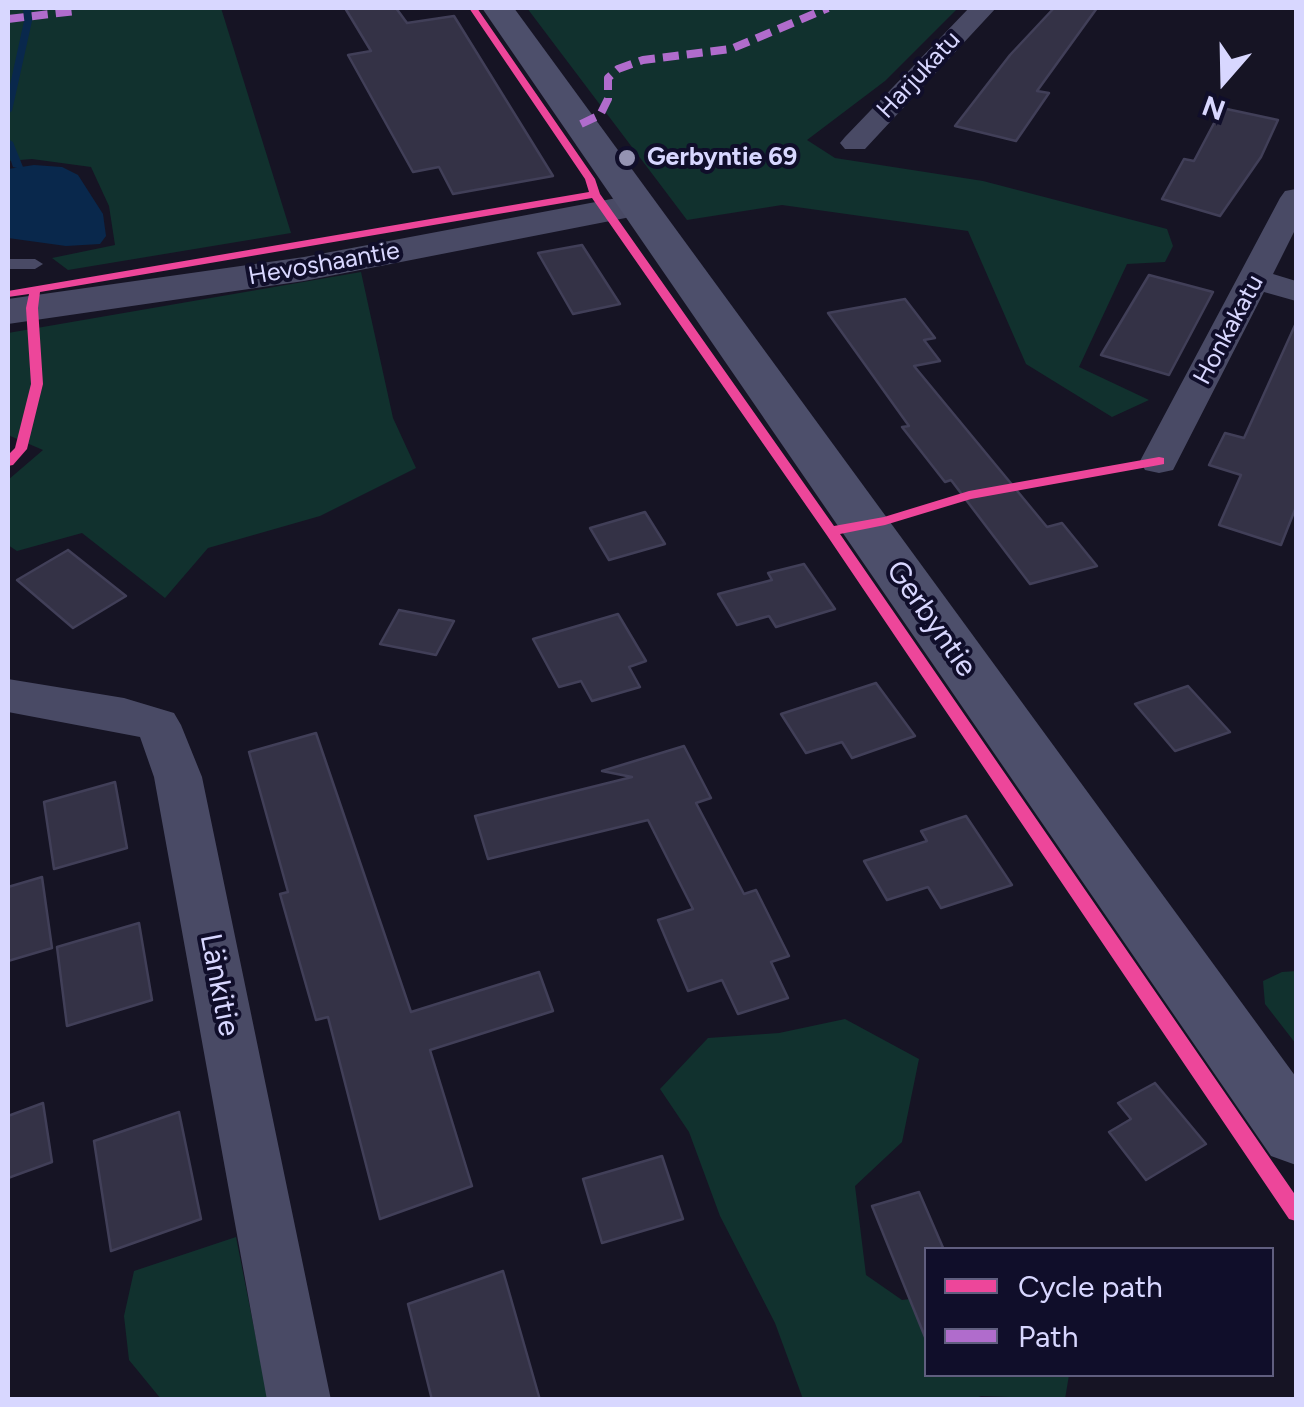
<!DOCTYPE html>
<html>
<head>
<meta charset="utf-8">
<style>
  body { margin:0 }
  #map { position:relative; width:1304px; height:1407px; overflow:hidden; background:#161424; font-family:Figtree,sans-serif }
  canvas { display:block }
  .frame { position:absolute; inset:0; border:10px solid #d8d7ff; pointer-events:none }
  .legend { position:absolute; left:924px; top:1247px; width:350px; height:130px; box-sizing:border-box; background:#100e2a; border:2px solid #605e7f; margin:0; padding:12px 18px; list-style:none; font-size:30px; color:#d8d7ff }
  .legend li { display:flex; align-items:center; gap:20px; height:50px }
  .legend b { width:50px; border:2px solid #605e7f }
  .north { position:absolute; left:1174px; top:30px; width:100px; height:100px; -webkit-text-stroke:8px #100e2a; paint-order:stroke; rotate:200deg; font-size:28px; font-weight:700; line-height:40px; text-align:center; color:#d8d7ff }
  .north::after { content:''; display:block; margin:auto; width:35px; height:45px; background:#d8d7ff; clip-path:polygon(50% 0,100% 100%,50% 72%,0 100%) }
</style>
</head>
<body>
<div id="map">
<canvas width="1304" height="1407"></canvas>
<div class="frame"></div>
<ul class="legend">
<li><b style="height:12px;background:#ed469a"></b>Cycle path</li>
<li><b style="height:12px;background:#b06ccc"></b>Path</li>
</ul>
<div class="north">N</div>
</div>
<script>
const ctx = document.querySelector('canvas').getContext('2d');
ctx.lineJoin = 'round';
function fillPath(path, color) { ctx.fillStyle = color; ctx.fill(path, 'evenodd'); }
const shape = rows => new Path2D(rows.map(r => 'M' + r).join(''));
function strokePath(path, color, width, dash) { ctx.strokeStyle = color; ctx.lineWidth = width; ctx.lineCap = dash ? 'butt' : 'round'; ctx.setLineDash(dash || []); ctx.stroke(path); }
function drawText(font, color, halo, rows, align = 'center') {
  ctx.font = font + ' Figtree,sans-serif'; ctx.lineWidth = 8; ctx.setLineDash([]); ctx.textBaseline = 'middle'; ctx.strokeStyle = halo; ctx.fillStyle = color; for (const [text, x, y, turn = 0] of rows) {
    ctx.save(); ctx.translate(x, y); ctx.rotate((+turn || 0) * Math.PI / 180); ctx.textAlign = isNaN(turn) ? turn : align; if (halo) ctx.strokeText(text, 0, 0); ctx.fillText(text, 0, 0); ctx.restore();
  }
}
const green = shape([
  [8,8,221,8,291,233,68,270,52,258,115,245,109,206,91,167,32,159,8,161],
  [527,8,958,8,885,81,807,140,835,158,983,181,1167,229,1173,246,1165,262,1127,264,1079,367,1149,400,1112,417,1026,364,968,231,782,205,687,220],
  [361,272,393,418,416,468,320,516,208,548,165,598,82,533,17,551,8,545,8,480,43,450,8,435,8,333],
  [1296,971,1296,1044,1265,1004,1263,981,1282,972],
  [845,1019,919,1059,902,1142,855,1186,866,1275,902,1300,926,1297,926,1374,1069,1375,1065,1399,981,1396,971,1400,803,1399,775,1323,720,1216,689,1132,660,1089,708,1038,779,1033],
  [236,1237,268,1399,161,1399,129,1360,124,1316,134,1271]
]);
const water = shape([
  [34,165,62,167,78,175,103,214,106,236,100,244,66,246,8,238,8,169]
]);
const stream = shape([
  [23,8,31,8,32,21,12,111,8,114,8,94,24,21,23,8],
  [8,139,13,142,23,167,21,169,13,167,8,152,8,139]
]);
const building = shape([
  [345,8,396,8,407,23,454,16,553,176,453,194,439,167,413,172,348,55,371,51,345,8],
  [1054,8,1097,8,1037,91,1049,93,1016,141,955,126,1010,55,1054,8],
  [1222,108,1278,120,1261,157,1220,216,1162,199,1184,159,1194,161,1222,108],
  [582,245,620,304,573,314,538,253,582,245],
  [1149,275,1213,292,1169,375,1101,355,1149,275],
  [905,299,935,338,924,340,940,361,914,366,1047,527,1062,523,1097,566,1030,584,951,480,945,482,902,427,909,426,828,313,905,299],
  [1296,323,1296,507,1281,545,1219,525,1241,475,1209,465,1225,433,1244,438,1296,323],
  [645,512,665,544,609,560,590,528,645,512],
  [68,550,126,596,73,628,17,580,68,550],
  [804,564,835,609,776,627,769,616,737,625,718,594,772,580,768,573,804,564],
  [399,610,454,621,436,655,380,644,399,610],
  [618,614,646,661,629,667,640,687,592,701,581,681,559,687,533,639,618,614],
  [876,683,915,736,852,758,842,742,806,753,781,714,876,683],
  [1188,686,1230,732,1175,751,1135,704,1188,686],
  [316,733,411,1012,539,972,553,1011,430,1050,472,1186,380,1219,328,1017,316,1020,280,894,288,892,249,752,316,733],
  [684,746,711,798,696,803,744,894,756,890,789,956,771,962,788,998,738,1014,722,980,688,991,658,920,693,909,648,820,488,859,475,816,632,777,602,771,684,746],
  [115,782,127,848,54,869,44,802,115,782],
  [966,816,1012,885,941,908,928,887,887,900,864,861,927,841,921,831,966,816],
  [42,877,52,948,8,961,8,887,42,877],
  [139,923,152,1000,67,1026,57,947,139,923],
  [1155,1083,1206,1144,1146,1180,1109,1132,1131,1119,1118,1103,1155,1083],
  [43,1103,52,1162,8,1178,8,1116,43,1103],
  [179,1112,201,1219,111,1251,94,1141,179,1112],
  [662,1156,683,1219,602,1243,583,1179,662,1156],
  [919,1192,944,1250,926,1250,925,1337,872,1206,919,1192],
  [503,1271,540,1400,432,1400,408,1304,503,1271]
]);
const service = shape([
  [8,259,35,259,43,264,35,269,8,269,8,259]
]);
const minor = shape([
  [969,8,996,8,865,149,845,149,840,143,845,137,969,8],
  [1296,189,1296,228,1273,274,1296,281,1296,301,1264,292,1173,470,1159,473,1145,470,1140,461,1280,198,1285,191,1296,189],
  [8,679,124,698,174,713,181,725,202,777,331,1400,267,1400,154,777,140,737,8,712,8,679]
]);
const tertiary = shape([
  [638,194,651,197,657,205,651,213,304,281,8,324,8,299,304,257,638,194]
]);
const secondary = shape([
  [482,8,514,8,1296,1077,1296,1165,1271,1156,482,8]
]);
const quiet = shape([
  [8,19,76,11],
  [581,124,600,115,608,99,608,78,618,69,643,60,731,49,828,8]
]);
const cycleway = shape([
  [469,8,477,8,595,179,600,194,834,526,884,517,969,491,1159,457,1164,458,1164,464,1159,465,971,499,885,525,840,534,1296,1196,1296,1221,1289,1219,826,534,592,198,40,292,38,308,43,384,27,449,13,465,8,466,8,455,15,448,31,384,26,308,29,294,8,297,8,291,589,192,585,179,469,8]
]);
const markers = [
  [627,158,10,"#9493b2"]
];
const farStreetnames = [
  ["Harjukatu",919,75,-47],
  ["Hevoshaantie",324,264,-10],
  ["Honkakatu",1229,330,-62]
];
const farPoinames = [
  ["Gerbyntie 69",647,158]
];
const streetNames = [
  ["Gerbyntie",931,619,55],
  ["Länkitie",219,985,79]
];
fillPath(green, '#11312e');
fillPath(water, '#09284c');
fillPath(stream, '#09284c');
fillPath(building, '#343246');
strokePath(building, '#413f58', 2.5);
fillPath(service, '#494a65');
fillPath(minor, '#494a65');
fillPath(tertiary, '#494a65');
fillPath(secondary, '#4d4f6b');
strokePath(quiet, '#b06ccc', 8, [16, 8]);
fillPath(cycleway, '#ed469a');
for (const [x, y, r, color] of markers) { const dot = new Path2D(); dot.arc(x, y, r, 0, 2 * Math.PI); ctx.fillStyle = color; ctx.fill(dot); strokePath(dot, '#100e2a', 4); }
drawText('25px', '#d8d7ff', '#100e2a', farStreetnames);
drawText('bold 25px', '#d8d7ff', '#100e2a', farPoinames, 'left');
drawText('30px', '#d8d7ff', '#100e2a', streetNames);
</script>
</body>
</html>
